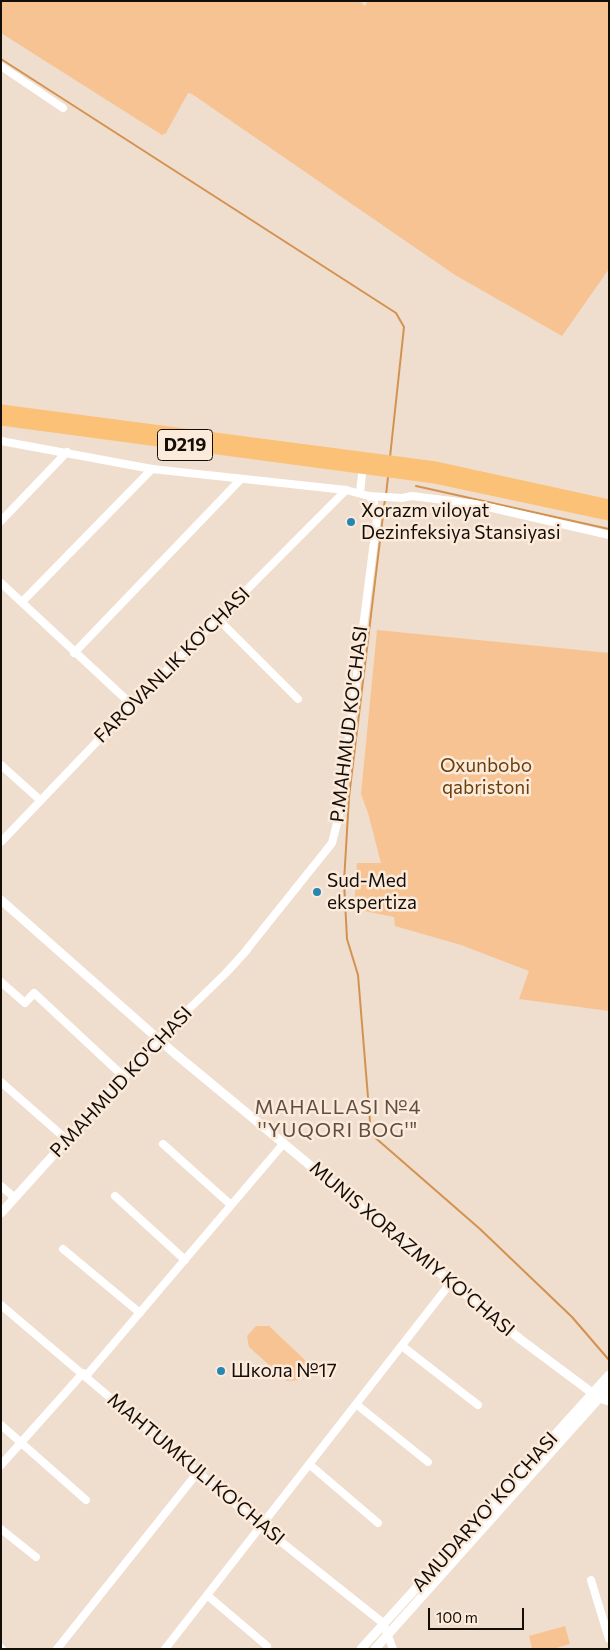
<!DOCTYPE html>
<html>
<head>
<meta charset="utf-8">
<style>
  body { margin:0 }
  #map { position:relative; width:610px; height:1650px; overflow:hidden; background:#efddcd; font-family:Commissioner,sans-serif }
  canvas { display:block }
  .frame { position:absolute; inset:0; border:2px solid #140e09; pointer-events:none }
  .scale { position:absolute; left:428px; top:1608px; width:96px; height:22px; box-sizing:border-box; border:2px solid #140e09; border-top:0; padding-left:6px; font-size:15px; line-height:18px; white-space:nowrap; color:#140e09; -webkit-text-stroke:4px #fceada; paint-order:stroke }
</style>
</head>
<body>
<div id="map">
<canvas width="610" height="1650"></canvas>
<div class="frame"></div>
<div class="scale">100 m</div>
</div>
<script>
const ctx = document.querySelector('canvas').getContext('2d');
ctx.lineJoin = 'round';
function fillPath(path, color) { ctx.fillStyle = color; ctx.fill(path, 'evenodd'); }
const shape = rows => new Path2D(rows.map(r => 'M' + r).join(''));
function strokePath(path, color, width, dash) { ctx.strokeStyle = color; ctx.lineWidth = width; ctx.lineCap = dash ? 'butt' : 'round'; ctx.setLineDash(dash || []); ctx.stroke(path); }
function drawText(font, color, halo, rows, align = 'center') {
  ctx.font = font + ' Commissioner,sans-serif'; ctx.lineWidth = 5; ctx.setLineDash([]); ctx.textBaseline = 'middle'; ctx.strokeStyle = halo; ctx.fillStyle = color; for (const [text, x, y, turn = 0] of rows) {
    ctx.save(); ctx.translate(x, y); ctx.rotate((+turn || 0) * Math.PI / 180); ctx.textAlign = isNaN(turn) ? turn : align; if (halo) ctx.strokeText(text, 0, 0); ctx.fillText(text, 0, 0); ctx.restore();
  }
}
const green = shape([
  [1,1,359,1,365,6,368,1,609,1,609,269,562,336,455,275,192,94,188,93,166,133,162,135,1,33],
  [377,630,609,653,609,1011,519,999,529,971,461,945,395,926,394,917,354,909,357,863,381,863,368,813,361,794],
  [256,1326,269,1326,305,1360,307,1371,299,1380,287,1381,249,1347,247,1336],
  [565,1626,570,1644,553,1649,532,1649,529,1636]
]);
const stream = shape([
  [1,59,396,313,404,327,390,457],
  [416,486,609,529],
  [386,495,388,477],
  [385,499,349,797,344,882,347,939,358,975,371,1134,480,1229,572,1317,609,1360]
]);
const minor = shape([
  [1,66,63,108],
  [1,441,152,469,346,490,369,496,402,498,412,496,475,504,609,535],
  [360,493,363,465],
  [1,521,67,452],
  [1,583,132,705],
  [22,602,152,469],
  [218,619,298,699],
  [74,653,241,479],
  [1,765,40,800],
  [1,842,132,705,346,490],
  [244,953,332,843,339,815,377,518,374,503,369,496],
  [1,982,25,1003,34,993,123,1076],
  [159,1038,226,973,247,950],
  [1,1082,66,1139],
  [163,1144,231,1205],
  [1,1186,15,1198],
  [115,1196,185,1260],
  [63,1249,140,1313],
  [1,1305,260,1525,383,1623,393,1649],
  [402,1346,478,1405],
  [86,1376,284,1143],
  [356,1404,428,1462],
  [1,1425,86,1500],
  [309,1464,378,1523],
  [1,1465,83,1373],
  [1,1529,36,1557],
  [591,1580,609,1639],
  [207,1595,267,1646],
  [1,1648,2,1649],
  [57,1649,198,1472],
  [165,1649,452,1281]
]);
const tertiary = shape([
  [1,900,173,1052,520,1339,599,1398,609,1401],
  [1,1213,159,1038],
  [361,1649,609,1375],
  [375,1649,609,1387]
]);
const primary = shape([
  [1,410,436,467,609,505],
  [1,420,435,478,609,515]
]);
const markers = [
  [351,522,5,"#2786b2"],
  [317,892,5,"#2786b2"],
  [221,1371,5,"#2786b2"]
];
const shields = [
  [185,445,55]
];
const shieldNames = [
  ["D219",185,445]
];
const poiNames = [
  ["Xorazm viloyat",361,511],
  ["Dezinfeksiya Stansiyasi",361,533],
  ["Sud-Med",327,881],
  ["ekspertiza",327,903],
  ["Школа №17",231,1371]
];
const streetNames = [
  ["FAROVANLIK KO'CHASI",172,665,-45],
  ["P.MAHMUD KO'CHASI",349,724,-83],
  ["P.MAHMUD KO'CHASI",121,1082,-47],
  ["MUNIS XORAZMIY KO'CHASI",412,1249,40],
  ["MAHTUMKULI KO'CHASI",196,1469,40],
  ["AMUDARYO' KO'CHASI",485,1512,-48]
];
const parkNames = [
  ["Oxunbobo",486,766],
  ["qabristoni",486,788]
];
const neighbourhoodNames = [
  ["MAHALLASI №4",338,1107],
  ["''YUQORI BOG'\"",338,1130]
];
fillPath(green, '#f8c392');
strokePath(stream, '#d39250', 2);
strokePath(minor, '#fff', 8);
strokePath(tertiary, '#fff', 9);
strokePath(primary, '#fbc177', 11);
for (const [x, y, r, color] of markers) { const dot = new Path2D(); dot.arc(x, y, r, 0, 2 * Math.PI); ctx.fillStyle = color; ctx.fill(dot); strokePath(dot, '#fceada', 2); }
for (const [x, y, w] of shields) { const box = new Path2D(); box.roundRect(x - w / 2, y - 15.5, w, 31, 4); ctx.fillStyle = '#fceada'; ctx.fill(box); strokePath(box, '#140e09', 1); }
drawText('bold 18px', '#140e09', null, shieldNames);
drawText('19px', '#140e09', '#fceada', poiNames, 'left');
drawText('19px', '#140e09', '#fceada', streetNames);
drawText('19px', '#6a3f0b', '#fceada', parkNames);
ctx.letterSpacing = '1px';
drawText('20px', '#5e4f42', '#fceada', neighbourhoodNames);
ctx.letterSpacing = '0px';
</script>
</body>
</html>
